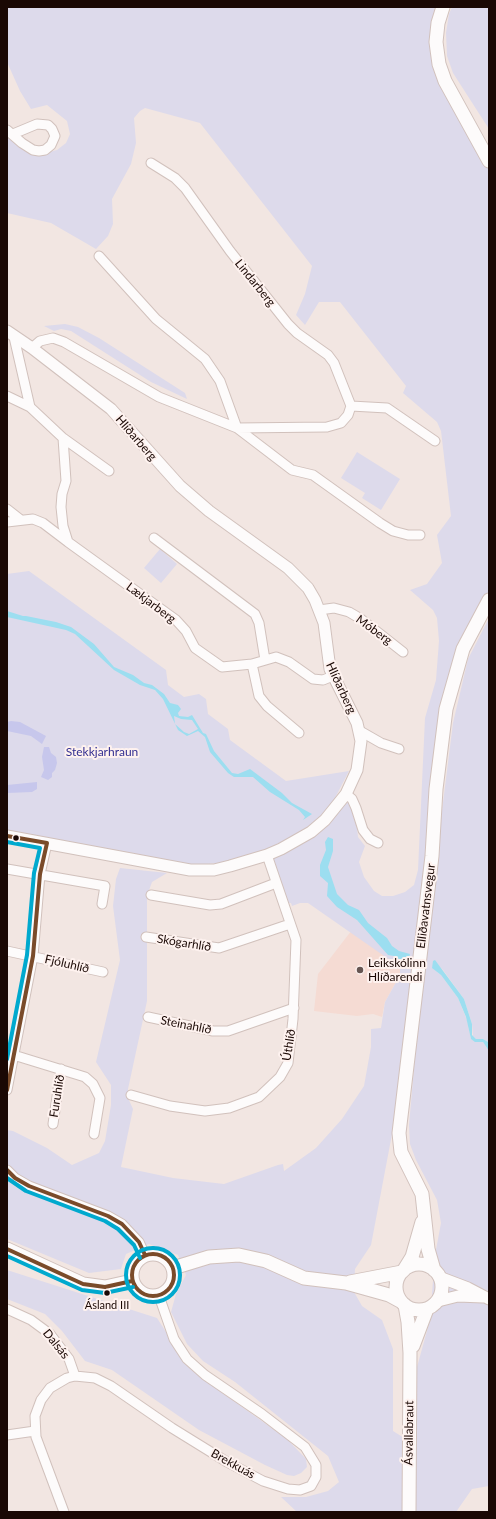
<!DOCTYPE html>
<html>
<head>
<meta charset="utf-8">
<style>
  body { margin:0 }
  #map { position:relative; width:496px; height:1519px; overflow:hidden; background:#f2e6e2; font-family:Lato,sans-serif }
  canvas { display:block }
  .frame { position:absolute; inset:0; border:8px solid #1a0804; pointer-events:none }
</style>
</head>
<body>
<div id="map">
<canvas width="496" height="1519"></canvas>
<div class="frame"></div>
</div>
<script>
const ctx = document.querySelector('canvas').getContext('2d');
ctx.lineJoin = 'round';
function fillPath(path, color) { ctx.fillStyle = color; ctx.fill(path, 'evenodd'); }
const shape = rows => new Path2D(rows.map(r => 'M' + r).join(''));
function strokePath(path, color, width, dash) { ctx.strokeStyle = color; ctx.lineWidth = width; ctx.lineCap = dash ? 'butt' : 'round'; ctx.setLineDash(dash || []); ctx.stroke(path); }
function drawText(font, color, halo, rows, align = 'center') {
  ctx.font = font + ' Lato,sans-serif'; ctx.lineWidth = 4; ctx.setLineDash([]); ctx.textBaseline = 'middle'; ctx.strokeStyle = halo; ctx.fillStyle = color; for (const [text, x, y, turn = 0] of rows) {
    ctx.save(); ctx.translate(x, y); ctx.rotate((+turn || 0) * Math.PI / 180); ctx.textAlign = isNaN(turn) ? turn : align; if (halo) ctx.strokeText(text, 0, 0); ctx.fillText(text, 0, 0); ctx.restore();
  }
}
const built = shape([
  [355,926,400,966,400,975,385,1002,382,1017,373,1014,357,1016,314,1011,318,974]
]);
const green = shape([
  [7,7,441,7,440,64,489,147,489,596,460,653,400,1092,371,1245,355,1269,354,1292,362,1306,382,1320,393,1349,393,1431,417,1446,417,1367,430,1320,435,1255,441,1223,437,1200,416,1160,410,1144,409,1125,424,954,453,723,468,659,489,618,489,1043,483,1039,476,1039,473,1036,472,1024,464,999,443,970,437,964,432,967,441,975,458,998,467,1020,471,1039,483,1042,489,1051,489,1486,472,1489,456,1512,297,1512,281,1497,306,1497,328,1491,339,1482,328,1456,235,1382,203,1361,187,1344,171,1312,176,1294,186,1275,178,1255,149,1244,126,1254,121,1269,89,1273,7,1239,7,1130,13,1131,47,1148,72,1165,99,1153,105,1141,111,1105,111,1085,96,1062,120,960,113,906,116,879,120,868,167,873,152,882,147,896,147,1001,128,1089,128,1098,133,1109,121,1167,173,1178,224,1184,278,1165,283,1164,284,1171,316,1148,342,1119,364,1086,371,1047,371,1029,381,1028,385,1002,400,975,400,967,308,903,300,903,292,906,291,903,288,903,273,859,274,857,189,866,7,831,7,574,29,571,166,670,168,685,184,697,199,694,206,699,208,714,228,729,230,740,286,781,349,771,335,798,345,805,348,802,351,803,355,810,358,837,365,846,359,862,364,877,374,891,382,896,393,896,405,892,414,885,418,870,425,718,436,680,439,641,437,618,433,610,410,590,427,584,442,563,437,535,451,516,441,431,437,422,403,393,406,386,340,302,319,302,305,325,296,315,305,294,312,266,200,123,145,108,140,111,134,118,136,143,131,164,112,199,113,224,108,236,96,249,51,223,7,213,7,134,19,145,38,155,57,150,66,143,70,134,67,121,47,105,31,109,20,91,7,62],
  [452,7,489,7,489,129,453,73,447,56,446,33,449,14],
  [65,324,78,327,99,338,185,393,187,399,151,382,71,331,61,329,54,331,44,326],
  [357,452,400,479,381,510,362,498,365,493,341,478],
  [160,549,177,564,161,583,144,568],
  [7,1270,157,1318,184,1360,203,1379,287,1439,306,1459,307,1467,301,1473,294,1476,287,1475,265,1465,199,1430,112,1370,85,1361,62,1331,45,1314,7,1299]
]);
const forest = shape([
  [11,721,20,722,46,736,42,744,31,736,7,731,7,722],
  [44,747,49,747,51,753,56,757,57,763,55,770,52,773,52,777,48,780,41,777,44,770,42,757],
  [37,782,37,789,32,792,7,793,7,785]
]);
const water = shape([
  [7,611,23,616,26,616,56,622,71,627,94,644,114,667,133,675,144,683,152,685,164,694,170,703,178,705,181,709,178,713,179,716,188,717,192,715,203,733,206,734,214,751,232,773,238,774,250,769,282,793,292,803,312,814,303,820,305,817,299,810,270,792,253,777,234,777,228,773,210,752,205,737,198,731,187,736,178,730,163,699,155,690,140,685,114,670,75,634,66,630,7,617],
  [174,716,181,719,192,720,198,729,189,734,184,732,175,724],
  [328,837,333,839,333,851,328,867,337,894,348,905,359,910,368,923,387,938,392,946,399,951,410,954,409,958,405,963,394,956,388,955,357,920,337,907,327,896,328,883,320,876,320,865,326,850,325,842],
  [435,960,464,999,472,1024,472,1035,476,1039,483,1039,488,1042,489,1051,483,1042,475,1042,471,1039,466,1017,458,998,441,975,432,968,433,961]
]);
const minor = shape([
  [7,130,22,143,33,150,39,151,45,150,51,145,55,136,52,129,48,125,37,124,13,134],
  [99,256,156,319,205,359,220,381,237,428,292,470,313,475,380,523,393,531,408,535,420,535],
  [14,337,30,407,63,438,66,481,62,494,61,507,63,526,68,542,176,620,186,631,195,648,222,667,252,664,276,657,289,662,313,679,323,680,333,676],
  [32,348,40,341,53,338,64,342,159,397,237,428,327,427,341,423,348,415,351,406,334,363,328,355,297,333,288,324,230,251,185,188,175,178,151,163],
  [7,396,30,407],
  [351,406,387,408,435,441],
  [63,438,109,471],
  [7,509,21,520],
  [7,522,33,519,43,523,68,542],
  [154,538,255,614,259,623,265,660],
  [319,610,334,608,349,612,361,619,403,652],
  [252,664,259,696,267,706,299,733],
  [360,731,381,743,399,749],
  [346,794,352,799,356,808,363,830,370,839,378,843],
  [7,869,105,886,102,904],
  [151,895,210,905,221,904,276,883],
  [146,937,219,948,290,924],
  [7,951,103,972],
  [148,1017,213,1031,228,1031,294,1008],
  [7,1053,85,1077,93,1084,100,1098,94,1134],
  [7,1090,33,956,40,874,47,843],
  [131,1095,170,1106,205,1111,229,1108,259,1097,280,1077,288,1063,293,1019,296,940,267,855],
  [53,1124,61,1069],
  [7,1170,15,1178,29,1186,108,1216,122,1224,139,1242,145,1255],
  [7,1309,31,1320,50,1334,69,1359,75,1376],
  [7,1435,35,1431],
  [64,1512,36,1437,35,1416,41,1400,50,1388,67,1378,75,1376,95,1378,111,1386,172,1428,227,1462,263,1481,288,1489,300,1490,311,1486,316,1477,316,1465,305,1447,262,1414,205,1375,187,1359,174,1339,159,1296]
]);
const tertiary = shape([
  [7,331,32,348,111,409,180,486,209,511,288,568,308,588,315,600,324,623,330,669,357,723,361,741,357,770,346,794,325,820,311,832,281,849,267,855,230,866,214,870,190,870,7,836],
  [439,1277,468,1288,489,1299],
  [438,1301,458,1296,483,1297]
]);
const secondary = shape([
  [443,7,438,23,436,42,439,64,445,81,489,161],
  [7,1249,83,1284,105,1287,132,1281],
  '132 1275a21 21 0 1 1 42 0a21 21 0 1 1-42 0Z',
  '396 1287a23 23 0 1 1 46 0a23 23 0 1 1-46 0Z',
  [173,1268,209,1257,239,1255,266,1261,304,1278,346,1283,389,1295,400,1301],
  [404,1270,412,1257,422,1222],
  [434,1270,428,1249,422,1194,401,1152,399,1133,432,856,436,789,446,709,463,649,489,600],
  [350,1282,402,1272],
  [405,1305,408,1322,410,1353,409,1512],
  [413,1346,427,1309]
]);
const bus1 = shape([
  [7,836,47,843,40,874,33,956,7,1090],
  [7,1170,15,1178,29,1186,108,1216,122,1224,139,1242,145,1255],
  [7,1249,83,1284,105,1287,132,1281],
  '132 1275a21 21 0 1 1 42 0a21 21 0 1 1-42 0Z'
]);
const bus2 = shape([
  [7,842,40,848,34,873,27,955,7,1059],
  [7,1178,26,1191,105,1221,118,1229,134,1245,140,1258],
  '126 1275a27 27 0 1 1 54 0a27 27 0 1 1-54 0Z',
  [7,1256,82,1290,105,1293,133,1287]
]);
const markers = [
  [16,838,3.5,"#1a0804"],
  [360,970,4,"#665652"],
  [107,1293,3.5,"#1a0804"]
];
const busNames = [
  ["Ásland III",107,1305]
];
const streetNames = [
  ["Lindarberg",255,283,51],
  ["Hlíðarberg",136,438,49],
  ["Lækjarberg",151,603,37],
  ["Móberg",374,630,36],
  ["Hlíðarberg",341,688,65],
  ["Elliðavatnsvegur",426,906,-83],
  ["Skógarhlíð",184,943,9],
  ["Fjóluhlíð",67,964,13],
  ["Steinahlíð",186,1025,11],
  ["Úthlíð",289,1045,-81],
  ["Furuhlíð",57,1096,-81],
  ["Dalsás",56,1344,51],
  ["Ásvallabraut",409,1433,-89],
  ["Brekkuás",233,1464,29]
];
const parkNames = [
  ["Stekkjarhraun",102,752]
];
const poiNames = [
  ["Leikskólinn",368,963],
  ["Hlíðarendi",368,977]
];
fillPath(built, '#f5dbd3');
fillPath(green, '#dddaeb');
fillPath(forest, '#c7c7ec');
fillPath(water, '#9cdef0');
strokePath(minor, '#d1c1bc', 11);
strokePath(tertiary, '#d1c1bc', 13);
strokePath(secondary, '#d1c1bc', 15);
strokePath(minor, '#fdfbfb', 9);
strokePath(tertiary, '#fdfbfb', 11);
strokePath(secondary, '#fdfbfb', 13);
strokePath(bus1, '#7a4b2a', 4);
strokePath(bus2, '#00a9ce', 4);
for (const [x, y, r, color] of markers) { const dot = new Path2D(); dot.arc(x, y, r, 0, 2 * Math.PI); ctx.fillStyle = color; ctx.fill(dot); strokePath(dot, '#fef2ef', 1.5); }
drawText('11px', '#1a0804', '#fef2ef', busNames);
drawText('12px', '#1a0804', '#fef2ef', streetNames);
drawText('12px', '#322e90', '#fef2ef', parkNames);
drawText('12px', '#1a0804', '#fef2ef', poiNames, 'left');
</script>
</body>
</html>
